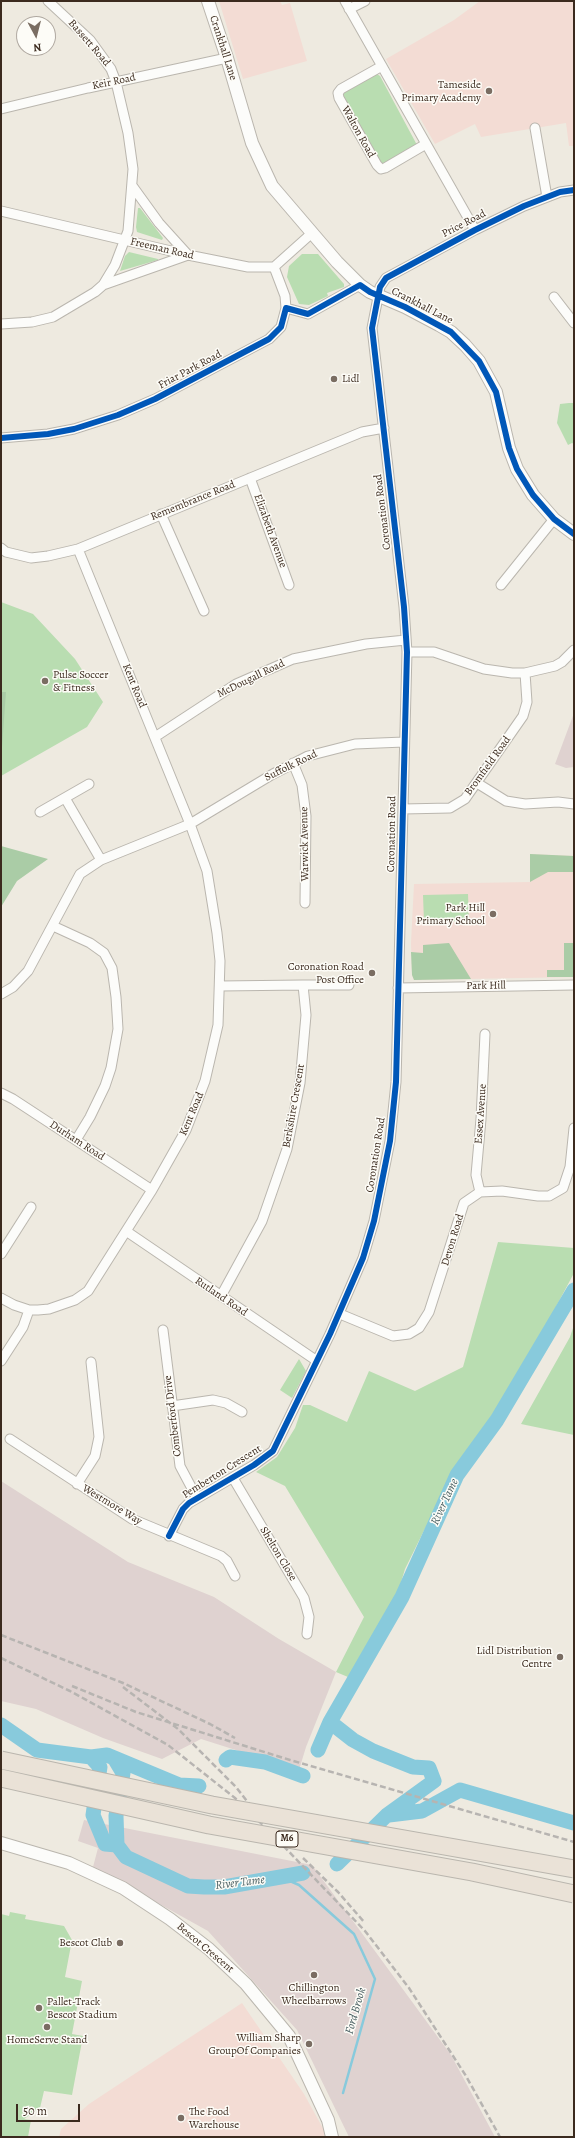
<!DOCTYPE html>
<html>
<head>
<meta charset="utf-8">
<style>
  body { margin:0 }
  #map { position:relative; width:575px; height:2138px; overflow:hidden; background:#eeeae0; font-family:Alegreya,serif }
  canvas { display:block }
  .frame { position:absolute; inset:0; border:2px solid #3b2a1e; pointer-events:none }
  .north { position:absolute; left:16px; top:16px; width:40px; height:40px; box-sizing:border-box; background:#fdfcf7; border:1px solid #afa8a0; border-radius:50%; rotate:173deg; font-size:11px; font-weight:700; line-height:16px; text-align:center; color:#3b2a1e }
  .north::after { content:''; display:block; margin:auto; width:14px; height:18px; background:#7a6d62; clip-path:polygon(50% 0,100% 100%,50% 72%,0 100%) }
  .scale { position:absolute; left:16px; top:2104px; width:64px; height:18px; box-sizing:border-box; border:2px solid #3b2a1e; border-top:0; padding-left:5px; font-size:12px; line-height:14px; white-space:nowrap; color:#3b2a1e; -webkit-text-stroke:3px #fdfcf7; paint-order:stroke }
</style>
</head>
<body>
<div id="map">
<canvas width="575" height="2138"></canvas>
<div class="frame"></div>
<div class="north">N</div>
<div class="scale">50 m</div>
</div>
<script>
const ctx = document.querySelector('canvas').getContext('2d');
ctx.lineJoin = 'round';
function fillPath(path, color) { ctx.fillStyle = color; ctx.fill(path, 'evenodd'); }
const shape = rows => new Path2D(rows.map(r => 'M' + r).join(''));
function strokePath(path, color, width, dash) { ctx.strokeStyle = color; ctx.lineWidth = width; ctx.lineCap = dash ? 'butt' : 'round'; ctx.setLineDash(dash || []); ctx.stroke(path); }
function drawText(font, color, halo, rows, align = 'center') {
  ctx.font = font + ' Alegreya,serif'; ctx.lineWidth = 3; ctx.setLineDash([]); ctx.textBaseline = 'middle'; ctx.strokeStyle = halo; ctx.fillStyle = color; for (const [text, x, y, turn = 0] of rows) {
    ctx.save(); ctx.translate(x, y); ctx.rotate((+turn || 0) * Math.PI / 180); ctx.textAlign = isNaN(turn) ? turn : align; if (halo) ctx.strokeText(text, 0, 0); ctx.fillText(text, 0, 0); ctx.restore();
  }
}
const built = shape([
  [219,1,280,1,282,5,290,3,307,61,243,79],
  [480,1,574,1,574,146,569,146,566,123,481,137,475,124,435,144,386,59,454,20],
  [530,854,574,856,574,977,414,980,412,975,411,943,414,884,530,882],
  [242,2003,304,2094,325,2132,324,2137,59,2137,61,2129,89,2104]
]);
const industrial = shape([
  [574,713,574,767,566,768,555,764],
  [1,1481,128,1562,214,1597,279,1639,336,1672,306,1747,299,1770,201,1739,162,1759,103,1738,36,1709,1,1701],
  [84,1820,312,1865,451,2055,495,2137,349,2137,297,2030,208,1931,93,1867,98,1848,78,1841]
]);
const green = shape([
  [377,74,380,76,417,145,381,166,341,96,342,90],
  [138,208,140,208,163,238,162,240,137,232,136,227],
  [129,252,158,259,158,260,120,271,125,256],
  [302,254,318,254,344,284,344,287,327,293,328,296,309,305,299,304,287,277,289,266],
  [569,403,574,403,574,444,572,443,568,445,557,423,560,404],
  [1,602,33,614,75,659,103,702,87,727,1,776],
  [468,894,469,921,424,922,423,895],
  [498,1242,574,1248,574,1273,526,1363,448,1482,405,1569,399,1589,348,1677,336,1672,364,1617,285,1486,256,1472,277,1457,295,1428,303,1405,310,1405,347,1422,369,1371,415,1391,463,1367],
  [574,1325,574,1435,521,1424,570,1337],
  [299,1359,306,1371,292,1398,280,1390],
  [10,1912,26,1915,25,1919,64,1926,72,1940,65,1977,82,1981,72,2034,83,2036,72,2095,44,2091,40,2108,24,2119,31,2120,28,2137,1,2137,1,1914,9,1916]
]);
const forest = shape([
  [1,692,6,692,1,761],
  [1,846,48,859,17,881,1,907],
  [530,854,574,856,574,872,548,872,530,882],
  [449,943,471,979,414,980,412,975,411,952,423,953,423,945],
  [564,943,574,943,574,977,547,977,547,970,564,970]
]);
const stream = shape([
  [281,1877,299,1885,354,1934,375,1979,343,2093]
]);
const river = shape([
  [330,1722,353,1740,373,1751,413,1767,429,1768,434,1781,387,1815,337,1864],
  [1,1725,37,1750,91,1757,107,1755,179,1785,199,1786],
  [318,1750,330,1722,402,1597,457,1475,497,1420,574,1290],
  [91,1757,100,1767,93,1815,105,1844,117,1845,126,1857,188,1886,204,1887,224,1887,303,1873],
  [114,1758,123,1773,116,1816,117,1845],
  [226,1760,230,1757,265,1762,303,1776],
  [389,1815,422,1811,460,1790,574,1823]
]);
const minor = shape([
  [345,1,475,230],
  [349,9,365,1],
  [382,66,341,89,338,93,339,98,377,165,381,169,385,168,426,144],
  [1,109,88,88,227,58],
  [535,128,547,197],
  [1,211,188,255,248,267,274,267,312,233],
  [103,285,188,255,159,223,133,187],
  [554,297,574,323],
  [286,308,308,314,360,285],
  [1,324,32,322,53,317,95,292,103,285,115,265,128,231,133,169,128,133,116,82,111,69,90,40,48,1],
  [1,438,48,434,74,429,118,415,155,399,269,339,281,327,286,308,285,296,274,267],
  [250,478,289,585],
  [161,514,204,611],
  [1,548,6,552,31,558,48,556,78,549,362,432,384,428],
  [501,585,554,519],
  [407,652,434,652,484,669,512,673,525,673,555,666,562,662,574,650],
  [155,737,236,684,293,659,366,644,406,640],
  [293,763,302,785,306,816,305,903],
  [477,783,506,801,525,804,558,802,574,804],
  [65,798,101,860],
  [403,809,450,808,465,799,523,716,527,702,525,673],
  [40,812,89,784],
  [53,926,90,943,104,953,112,968,116,997,118,1029,111,1068,105,1086,90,1117,76,1140],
  [303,985,349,985],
  [220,986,303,985,306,1015,300,1083,287,1149,262,1221,221,1296],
  [398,988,574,985],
  [1,994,13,987,28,971,80,874,101,860,190,824,273,774,308,756,355,744,404,742],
  [1,1093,13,1099,152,1190],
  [480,1192,476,1175,481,1119,485,1034],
  [126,1231,317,1361],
  [1,1254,31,1207],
  [1,1298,14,1305,29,1310,38,1310,49,1309,75,1300,88,1291,152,1190,186,1130,205,1081,218,1025,220,961,217,933,207,871,190,824,78,549],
  [340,1314,393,1336,409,1334,419,1328,429,1312,464,1203,480,1192,502,1191,538,1196,549,1196,563,1188,570,1167,574,1128],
  [163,1330,180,1466,197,1498],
  [1,1361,23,1327,29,1310],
  [172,1406,213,1400,226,1403,242,1412],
  [10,1439,132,1519,221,1556,227,1561,235,1576],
  [233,1478,304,1598,309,1617,307,1634],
  [77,1484,95,1456,99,1437,91,1362],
  [169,1536,183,1509,189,1503,254,1465,273,1451,330,1334,363,1258,374,1221,390,1141,396,1082,407,652,404,607,372,328,380,287,386,278,475,230,524,206,560,192,574,190]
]);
const tertiary = shape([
  [208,1,227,58,252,143,272,186,337,262,360,285,370,292,405,307,439,325,451,332,465,345,479,361,496,392,509,448,517,469,533,495,554,519,574,534],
  [1,1843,69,1863,123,1888,170,1919,209,1949,246,1984,289,2036,328,2120,332,2137]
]);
const rail = shape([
  [1,1635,123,1683,210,1724,235,1738],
  [1,1658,70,1691,168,1745,235,1798,273,1835,365,1931,409,1988,466,2076,500,2137],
  [72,1686,136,1712,290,1760,574,1842],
  [123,1687,178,1729,236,1787,250,1805],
  [303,1858,338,1892,365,1923]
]);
const motorwayBridge = shape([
  [1,1760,212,1805,574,1869],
  [1,1778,209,1825,472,1872,574,1894]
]);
const cycleway = shape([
  [1,438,48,434,74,429,118,415,155,399,269,339,281,327,286,308,308,314,360,285,370,292,405,307,451,332,479,361,496,392,509,448,517,469,533,495,554,519,574,534],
  [169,1536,183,1509,189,1503,254,1465,273,1451,330,1334,363,1258,374,1221,390,1141,396,1082,407,652,404,607,372,328,380,287,386,278,475,230,524,206,560,192,574,190]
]);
const markers = [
  [489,91,4,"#7a6d62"],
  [334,379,4,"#7a6d62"],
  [45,681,4,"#7a6d62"],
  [493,914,4,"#7a6d62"],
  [372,973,4,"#7a6d62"],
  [560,1657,4,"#7a6d62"],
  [120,1943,4,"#7a6d62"],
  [314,1975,4,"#7a6d62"],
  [39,2008,4,"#7a6d62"],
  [47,2027,4,"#7a6d62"],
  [309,2044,4,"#7a6d62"],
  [181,2118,4,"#7a6d62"]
];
const shields = [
  [287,1839,22]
];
const shieldNames = [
  ["M6",287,1839]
];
const streetNames = [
  ["Bassett Road",89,43,49],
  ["Crankhall Lane",223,48,72],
  ["Keir Road",114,82,-12],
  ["Walton Road",358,132,61],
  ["Price Road",464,224,-27],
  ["Freeman Road",162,249,13],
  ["Crankhall Lane",422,306,27],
  ["Friar Park Road",190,370,-28],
  ["Remembrance Road",193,501,-22],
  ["Coronation Road",383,512,-97],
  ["Elizabeth Avenue",270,531,70],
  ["McDougall Road",251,679,-26],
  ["Kent Road",134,686,68],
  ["Suffolk Road",291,766,-26],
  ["Bromfield Road",488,766,-54],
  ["Coronation Road",392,834,-89],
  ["Warwick Avenue",305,844,-91],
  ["Park Hill",486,986,-1],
  ["Berkshire Crescent",294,1106,-80],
  ["Kent Road",192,1114,-67],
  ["Essex Avenue",481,1114,-86],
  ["Durham Road",77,1141,33],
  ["Coronation Road",376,1155,-81],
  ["Devon Road",453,1240,-73],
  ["Rutland Road",221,1297,34],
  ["Comberford Drive",173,1416,-97],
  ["Pemberton Crescent",222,1472,-32],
  ["Westmore Way",112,1505,31],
  ["Shelton Close",278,1554,59],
  ["Bescot Crescent",205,1948,40]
];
const poiNames = [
  ["Tameside",481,85],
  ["Primary Academy",481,98],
  ["Lidl",342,379,"left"],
  ["Pulse Soccer",53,675,"left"],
  ["& Fitness",53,688,"left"],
  ["Park Hill",485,908],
  ["Primary School",485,921],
  ["Coronation Road",364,967],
  ["Post Office",364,980],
  ["Lidl Distribution",552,1651],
  ["Centre",552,1664],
  ["Bescot Club",112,1943],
  ["Chillington",314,1988,"center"],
  ["Wheelbarrows",314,2001,"center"],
  ["Pallet-Track",47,2002,"left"],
  ["Bescot Stadium",47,2015,"left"],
  ["William Sharp",301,2038],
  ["GroupOf Companies",301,2051],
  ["HomeServe Stand",47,2040,"center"],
  ["The Food",189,2112,"left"],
  ["Warehouse",189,2125,"left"]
];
const waterNames = [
  ["River Tame",445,1502,-65],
  ["River Tame",240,1883,-7],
  ["Ford Brook",356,2011,-74]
];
fillPath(built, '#f3dcd4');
fillPath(industrial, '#dfd2d0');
fillPath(green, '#b9ddb1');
fillPath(forest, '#aacca6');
strokePath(stream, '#88cadc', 2.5);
strokePath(river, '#88cadc', 15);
strokePath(minor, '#bab6ae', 11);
strokePath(tertiary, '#bab6ae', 14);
strokePath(minor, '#fcfcfa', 9);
strokePath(tertiary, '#fcfcfa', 12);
strokePath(rail, '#b7b4b1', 2.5, [6, 3]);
strokePath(motorwayBridge, '#bab6ae', 19, []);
strokePath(motorwayBridge, '#eae2d7', 17);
strokePath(cycleway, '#0057b8', 6);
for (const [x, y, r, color] of markers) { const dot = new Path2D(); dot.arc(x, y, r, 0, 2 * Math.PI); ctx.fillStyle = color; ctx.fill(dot); strokePath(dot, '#fdfcf7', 1.5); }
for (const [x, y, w] of shields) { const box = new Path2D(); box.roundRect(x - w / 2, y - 8, w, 16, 3); ctx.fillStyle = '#fdfcf7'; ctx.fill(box); strokePath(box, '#3b2a1e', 1); }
drawText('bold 10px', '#3b2a1e', null, shieldNames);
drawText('11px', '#3b2a1e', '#fdfcf7', streetNames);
drawText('11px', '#3b2a1e', '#fdfcf7', poiNames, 'right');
drawText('italic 12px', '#475d60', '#fdfcf7', waterNames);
</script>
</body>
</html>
